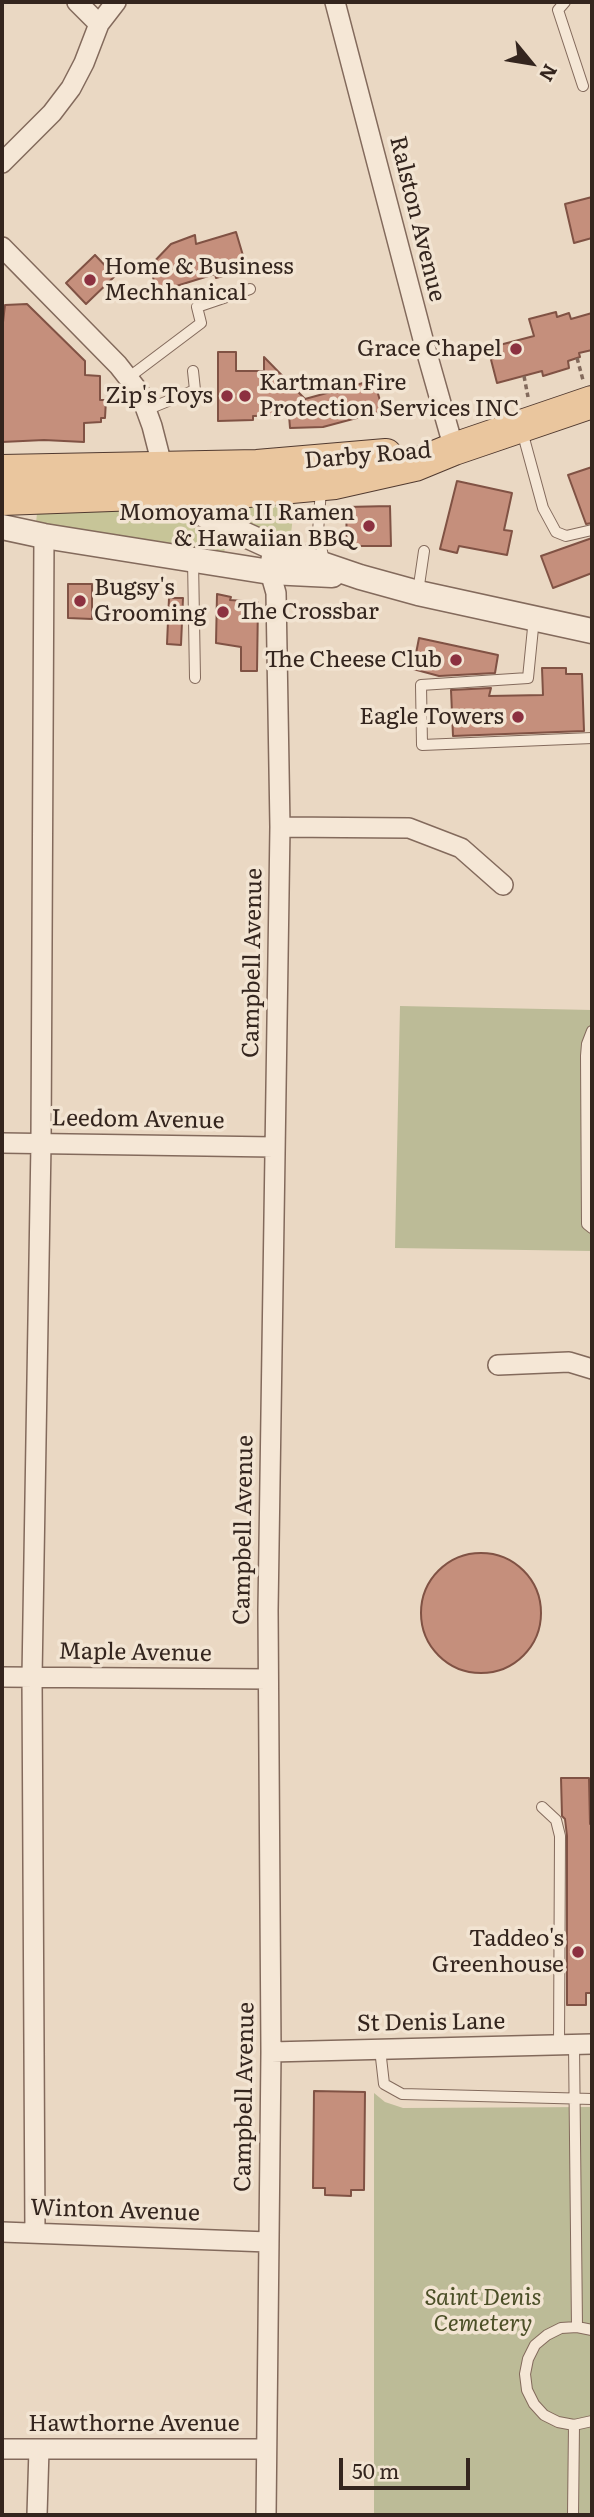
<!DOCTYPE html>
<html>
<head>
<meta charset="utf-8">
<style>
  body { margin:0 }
  #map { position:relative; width:594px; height:2517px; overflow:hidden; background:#ead8c3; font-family:Literata,serif }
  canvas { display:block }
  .frame { position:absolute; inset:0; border:4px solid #34251e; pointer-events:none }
  .north { position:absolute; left:496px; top:28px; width:70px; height:70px; -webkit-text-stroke:5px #f2e4d2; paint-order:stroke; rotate:120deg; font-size:19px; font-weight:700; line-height:28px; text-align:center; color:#34251e }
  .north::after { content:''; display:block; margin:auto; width:24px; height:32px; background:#34251e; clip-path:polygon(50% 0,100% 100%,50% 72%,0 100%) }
  .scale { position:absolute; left:339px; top:2458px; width:131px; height:32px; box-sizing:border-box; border:4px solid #34251e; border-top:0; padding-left:9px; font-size:21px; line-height:24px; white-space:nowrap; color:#34251e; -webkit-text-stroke:5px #f2e4d2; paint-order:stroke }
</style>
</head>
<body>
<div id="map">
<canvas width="594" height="2517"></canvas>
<div class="frame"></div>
<div class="north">N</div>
<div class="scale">50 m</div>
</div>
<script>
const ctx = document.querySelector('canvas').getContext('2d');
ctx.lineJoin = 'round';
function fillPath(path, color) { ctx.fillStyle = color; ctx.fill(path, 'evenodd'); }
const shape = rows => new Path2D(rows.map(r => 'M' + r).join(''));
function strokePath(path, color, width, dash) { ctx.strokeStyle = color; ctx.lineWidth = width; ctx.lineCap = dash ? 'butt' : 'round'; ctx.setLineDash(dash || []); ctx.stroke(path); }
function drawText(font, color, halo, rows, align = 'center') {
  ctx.font = font + ' Literata,serif'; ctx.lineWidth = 7; ctx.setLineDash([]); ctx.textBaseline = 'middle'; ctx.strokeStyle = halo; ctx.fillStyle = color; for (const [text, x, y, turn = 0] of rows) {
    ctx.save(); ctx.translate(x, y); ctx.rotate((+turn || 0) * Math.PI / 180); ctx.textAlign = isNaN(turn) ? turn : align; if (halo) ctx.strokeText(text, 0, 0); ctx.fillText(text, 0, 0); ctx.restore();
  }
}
const green = shape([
  [295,498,290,543,208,504],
  [164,501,230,538,223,554,36,523,38,504]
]);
const cemetery = shape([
  [400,1006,592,1010,592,1251,395,1248],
  [374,2093,385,2102,403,2108,592,2107,592,2515,374,2515]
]);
const building = shape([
  [592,197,592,238,574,243,565,204,592,197],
  [236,232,247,269,216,278,215,274,157,292,150,266,171,244,195,235,196,244,236,232],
  [95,255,115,276,86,304,66,283,95,255],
  [27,304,85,361,85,375,100,376,100,400,106,400,105,418,101,418,101,422,84,423,84,442,44,440,2,442,2,331,5,305,27,304],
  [556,312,557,317,569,313,571,319,592,313,592,350,579,353,580,357,568,361,569,368,543,376,542,371,497,383,488,348,534,336,529,319,556,312],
  [218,352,236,352,236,371,264,371,264,357,305,399,374,380,383,411,323,427,290,428,289,415,253,416,253,420,218,421,218,352],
  [592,467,592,523,586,524,568,475,592,467],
  [457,481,512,493,504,530,512,531,507,555,459,546,457,553,440,549,457,481],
  [390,506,391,546,347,546,346,507,390,506],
  [592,538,592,573,553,588,541,556,592,538],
  [68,584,92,584,92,619,68,618,68,584],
  [217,594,231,597,230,600,258,602,257,671,241,671,241,647,216,643,217,594],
  [169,598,183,598,181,645,167,644,169,598],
  [419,638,498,655,495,673,439,676,413,669,419,638],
  [542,668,566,668,566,674,582,674,584,731,453,736,451,690,491,688,489,696,543,695,542,668],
  '421 1613a60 60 0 1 1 120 0a60 60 0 1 1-120 0Z',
  [561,1778,589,1778,590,1824,592,1824,592,1993,586,1993,586,2005,567,2005,567,1836,565,1819,562,1816,561,1778],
  [314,2091,365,2092,364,2190,351,2190,351,2196,325,2195,325,2188,313,2188,314,2091]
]);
const path = shape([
  [577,358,583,380],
  [524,376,528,397]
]);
const service = shape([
  [565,2,558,10,583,86],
  [128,378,201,323,197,307,250,289],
  [146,410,195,390,193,371],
  [522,431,543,508,556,532,566,536,592,530],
  [321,489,318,532,324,561],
  [193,560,195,678],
  [418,592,424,551],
  [534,618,528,678,421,685,422,745,592,738],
  [592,1031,587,1044,586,1056,587,1224,592,1228],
  [542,1807,556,1820,560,1836,559,2045],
  [574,2045,577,2327],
  [380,2049,384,2084,402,2094,592,2099],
  [592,2330,577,2327,561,2328,547,2335,535,2345,528,2359,525,2374,527,2390,534,2404,544,2415,558,2422,574,2425,592,2421],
  [573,2515,574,2425]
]);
const minor = shape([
  [77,2,99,24],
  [335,2,424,343,454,449],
  [2,163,52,113,71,88,84,63,99,24,116,2],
  [2,247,118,365,140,393,152,426,163,469],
  [280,827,409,828,461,848,503,885],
  [2,1143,274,1147],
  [498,1365,569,1362,592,1369],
  [2,1677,268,1679],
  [271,2052,592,2044],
  [2,2232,268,2242],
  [35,2233,32,1677,41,1143,44,536],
  [2,2449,266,2449],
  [37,2515,39,2449],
  [266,2515,271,2052,268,1610,280,827,276,593,270,572,271,559]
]);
const tertiary = shape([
  [166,493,217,522,272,547,360,577,418,593,592,631],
  [2,527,44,536,270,572,332,575]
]);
const primary = shape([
  [2,471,257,466,386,455],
  [2,499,166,493,226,493,335,483,415,465,454,449,592,402]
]);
const markers = [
  [90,280,7,"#8c3140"],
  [516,349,7,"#8c3140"],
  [227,396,7,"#8c3140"],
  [245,396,7,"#8c3140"],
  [369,526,7,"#8c3140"],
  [80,601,7,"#8c3140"],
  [223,612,7,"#8c3140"],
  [456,660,7,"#8c3140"],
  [518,717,7,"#8c3140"],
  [578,1952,7,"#8c3140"]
];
const streetNames = [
  ["Ralston Avenue",417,219,76],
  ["Darby Road",368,456,-5],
  ["Campbell Avenue",253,963,-89],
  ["Leedom Avenue",138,1120,1],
  ["Campbell Avenue",244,1530,-89],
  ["Maple Avenue",135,1653,1],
  ["St Denis Lane",431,2023,-1],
  ["Campbell Avenue",245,2097,-89],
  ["Winton Avenue",115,2211,2],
  ["Hawthorne Avenue",134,2424]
];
const poiNames = [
  ["Home & Business",104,267,"left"],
  ["Mechhanical",104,293,"left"],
  ["Grace Chapel",502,349],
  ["Kartman Fire",259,383,"left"],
  ["Protection Services INC",259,409,"left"],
  ["Zip's Toys",213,396],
  ["Momoyama II Ramen",355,513],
  ["& Hawaiian BBQ",355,539],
  ["Bugsy's",94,588,"left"],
  ["Grooming",94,614,"left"],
  ["The Crossbar",237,612,"left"],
  ["The Cheese Club",442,660],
  ["Eagle Towers",504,717],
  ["Taddeo's",564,1939],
  ["Greenhouse",564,1965]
];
const parkNames = [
  ["Saint Denis",483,2298],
  ["Cemetery",483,2324]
];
fillPath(green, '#c7c598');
fillPath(cemetery, '#bcbb97');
fillPath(building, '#c58f7c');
strokePath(building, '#805244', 2);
strokePath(service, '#836a5c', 12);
strokePath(minor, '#836a5c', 22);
strokePath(tertiary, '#836a5c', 27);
strokePath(primary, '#513a30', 34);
strokePath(path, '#836a5c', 3.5, [5, 3.5]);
strokePath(service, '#f5e7d6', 10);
strokePath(minor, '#f5e7d6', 19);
strokePath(tertiary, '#f5e7d6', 24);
strokePath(primary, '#eac69e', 32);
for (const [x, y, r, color] of markers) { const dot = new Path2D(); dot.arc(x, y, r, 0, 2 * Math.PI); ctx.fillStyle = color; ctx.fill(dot); strokePath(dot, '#f2e4d2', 2.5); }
drawText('23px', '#34251e', '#f2e4d2', streetNames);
drawText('23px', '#34251e', '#f2e4d2', poiNames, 'right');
drawText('italic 23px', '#4b4f27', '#f2e4d2', parkNames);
</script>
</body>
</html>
